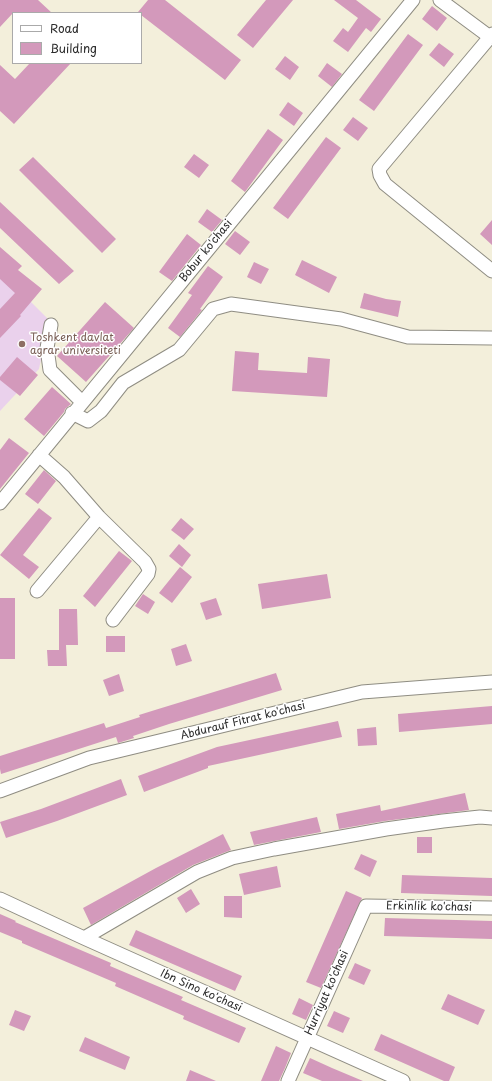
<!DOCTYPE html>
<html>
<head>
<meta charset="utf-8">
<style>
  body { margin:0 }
  #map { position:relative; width:492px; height:1081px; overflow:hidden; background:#f3efdb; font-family:"Playpen Sans",sans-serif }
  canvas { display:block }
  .legend { position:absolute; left:12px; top:12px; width:130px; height:52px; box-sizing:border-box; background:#fff; border:1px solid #aaa; margin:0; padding:5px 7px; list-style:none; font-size:12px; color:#2b2b2b }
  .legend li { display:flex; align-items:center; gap:8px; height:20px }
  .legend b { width:20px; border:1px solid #aaa }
</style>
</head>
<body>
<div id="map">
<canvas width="492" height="1081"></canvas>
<ul class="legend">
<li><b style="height:5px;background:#fff"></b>Road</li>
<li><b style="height:11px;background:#d399bb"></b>Building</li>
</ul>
</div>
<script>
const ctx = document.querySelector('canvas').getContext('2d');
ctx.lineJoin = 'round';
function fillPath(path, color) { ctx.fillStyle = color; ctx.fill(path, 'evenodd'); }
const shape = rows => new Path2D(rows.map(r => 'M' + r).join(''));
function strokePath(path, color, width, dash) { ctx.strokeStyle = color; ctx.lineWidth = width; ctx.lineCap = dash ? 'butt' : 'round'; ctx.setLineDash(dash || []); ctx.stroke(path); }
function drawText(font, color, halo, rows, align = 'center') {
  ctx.font = font + ' "Playpen Sans",sans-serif'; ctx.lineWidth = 3; ctx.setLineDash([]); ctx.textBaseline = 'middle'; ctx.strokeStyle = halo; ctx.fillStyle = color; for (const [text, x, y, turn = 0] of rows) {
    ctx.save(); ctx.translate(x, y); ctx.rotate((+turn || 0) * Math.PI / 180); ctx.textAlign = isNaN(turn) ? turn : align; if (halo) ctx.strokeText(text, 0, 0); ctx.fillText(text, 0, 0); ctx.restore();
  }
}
const built = shape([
  [0,271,49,320,39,369,0,411]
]);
const building = shape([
  [0,0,38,0,52,13,13,13,0,27],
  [148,0,165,0,241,60,225,80,141,15,141,13,138,12],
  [266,0,293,0,253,48,237,35],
  [334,0,356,0,381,19,371,32,366,28,348,52,333,41,343,28,348,32,358,18],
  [432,6,447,18,437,31,422,19],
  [408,34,423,45,374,111,359,100],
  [439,43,454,54,444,67,429,55],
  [285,56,299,67,290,80,275,69],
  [30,63,71,63,14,124,0,111,0,65,15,79],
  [327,63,342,74,332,87,318,76],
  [288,102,303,113,294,126,279,115],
  [353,117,368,128,358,141,343,130],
  [268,129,283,140,245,192,231,181],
  [326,137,341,148,288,219,273,208],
  [194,154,209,165,199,178,184,167],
  [33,157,116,239,102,253,19,170],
  [0,202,74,271,59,284,0,228],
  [207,209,222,220,212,232,198,222],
  [492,220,492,245,480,234],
  [235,231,250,242,240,255,225,244],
  [187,234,201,245,172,281,159,272],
  [0,247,22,266,18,270,42,289,20,315,21,316,0,338,0,309,15,293,0,279],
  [302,260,337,277,329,293,295,275],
  [254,262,269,269,261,284,247,277],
  [208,266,223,277,200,309,202,310,180,337,168,328,192,295,188,293],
  [364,293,386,299,401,301,398,317,360,308],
  [105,302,134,328,86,382,57,356],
  [235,351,259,353,258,370,307,373,308,357,330,359,327,397,232,391],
  [17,357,38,375,20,396,0,380,0,377],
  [52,387,71,404,65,409,64,412,44,436,24,419],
  [9,438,29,453,0,489,0,450],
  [44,470,56,481,38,504,25,494],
  [39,508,52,518,23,555,39,567,29,579,0,555],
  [181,518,194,529,184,540,171,530],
  [179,544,191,555,182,567,169,556],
  [119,551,132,561,95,607,83,596],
  [180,567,192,577,172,603,159,593],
  [327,574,331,598,262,609,258,584],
  [143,594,155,602,148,614,135,606],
  [0,598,15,598,15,659,0,659],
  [216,598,222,615,206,620,200,603],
  [59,609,77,609,78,645,66,645,67,666,48,666,47,650,59,650],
  [106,636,125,636,125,652,106,652],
  [186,644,192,661,176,666,171,649],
  [276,673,282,690,169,724,133,736,134,738,118,743,116,737,1,774,0,769,0,756,104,723,106,728,140,717,139,715,155,710],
  [119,674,124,691,109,696,103,680],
  [492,706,492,724,399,732,398,714],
  [338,721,342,737,208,766,208,768,144,792,138,776,217,747],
  [376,727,377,745,358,746,357,729],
  [121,779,127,795,57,821,6,838,0,822,41,809],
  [465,793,469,810,385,821,339,829,336,814,380,805,381,811],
  [317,817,321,832,254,845,250,832],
  [223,834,231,850,193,865,91,925,83,908,156,868],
  [417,837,432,837,432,853,417,853],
  [361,854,377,861,370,877,354,869],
  [277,866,281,887,244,895,239,874],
  [402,875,492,878,492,896,401,893],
  [191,889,200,904,186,913,177,898],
  [346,891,362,898,321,988,306,982],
  [224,896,242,896,242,918,224,917],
  [0,914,16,921,15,922,111,963,110,966,183,997,181,1000,246,1028,239,1043,183,1019,184,1016,115,986,116,983,22,943,22,941,0,932],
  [385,918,492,921,492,939,384,936],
  [136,930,242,976,235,991,129,945],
  [355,963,371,970,364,985,348,978],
  [448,994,485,1010,478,1025,441,1009],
  [299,998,313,1005,306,1020,292,1014],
  [15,1010,31,1016,24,1031,9,1025],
  [334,1011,350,1018,343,1033,327,1026],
  [381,1034,455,1067,449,1081,444,1081,374,1050],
  [85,1037,130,1057,125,1070,79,1051],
  [276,1046,291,1053,285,1068,279,1081,261,1081],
  [310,1058,332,1068,363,1081,322,1081,303,1073],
  [190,1070,216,1081,186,1081]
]);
const minor = shape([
  [440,0,490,37,492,34],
  [490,37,379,169,380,175,385,184,492,271],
  [51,325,47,348,50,370,82,402],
  [72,413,88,421,101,411,123,383,179,350,213,309,231,304,341,319,408,337,492,338],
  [39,455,64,477,99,517,145,562,149,569,148,574,113,620],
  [0,503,413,0],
  [37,591,99,517],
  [0,791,89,758,362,692,492,682],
  [0,899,84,938,403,1081],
  [84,938,197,872,232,858,274,849,386,829,443,821,480,817,492,818],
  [288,1081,366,906,492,908]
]);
const markers = [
  [22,344,4,"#8d6e63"]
];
const streetNames = [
  ["Bobur ko'chasi",206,251,-51],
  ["Abdurauf Fitrat ko'chasi",243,721,-14],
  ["Erkinlik ko'chasi",429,907,1],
  ["Ibn Sino ko'chasi",201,991,24],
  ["Hurriyat ko'chasi",327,993,-66]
];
const educationNames = [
  ["Toshkent davlat",30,338],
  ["agrar universiteti",30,351]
];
fillPath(built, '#ead1ec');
fillPath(building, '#d399bb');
strokePath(minor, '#8f8d83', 15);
strokePath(minor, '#fff', 13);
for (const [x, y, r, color] of markers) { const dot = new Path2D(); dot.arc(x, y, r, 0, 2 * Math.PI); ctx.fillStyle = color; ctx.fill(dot); strokePath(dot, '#fff', 1.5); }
drawText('11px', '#2b2b2b', '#fff', streetNames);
drawText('11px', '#785e54', '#fff', educationNames, 'left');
</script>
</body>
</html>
